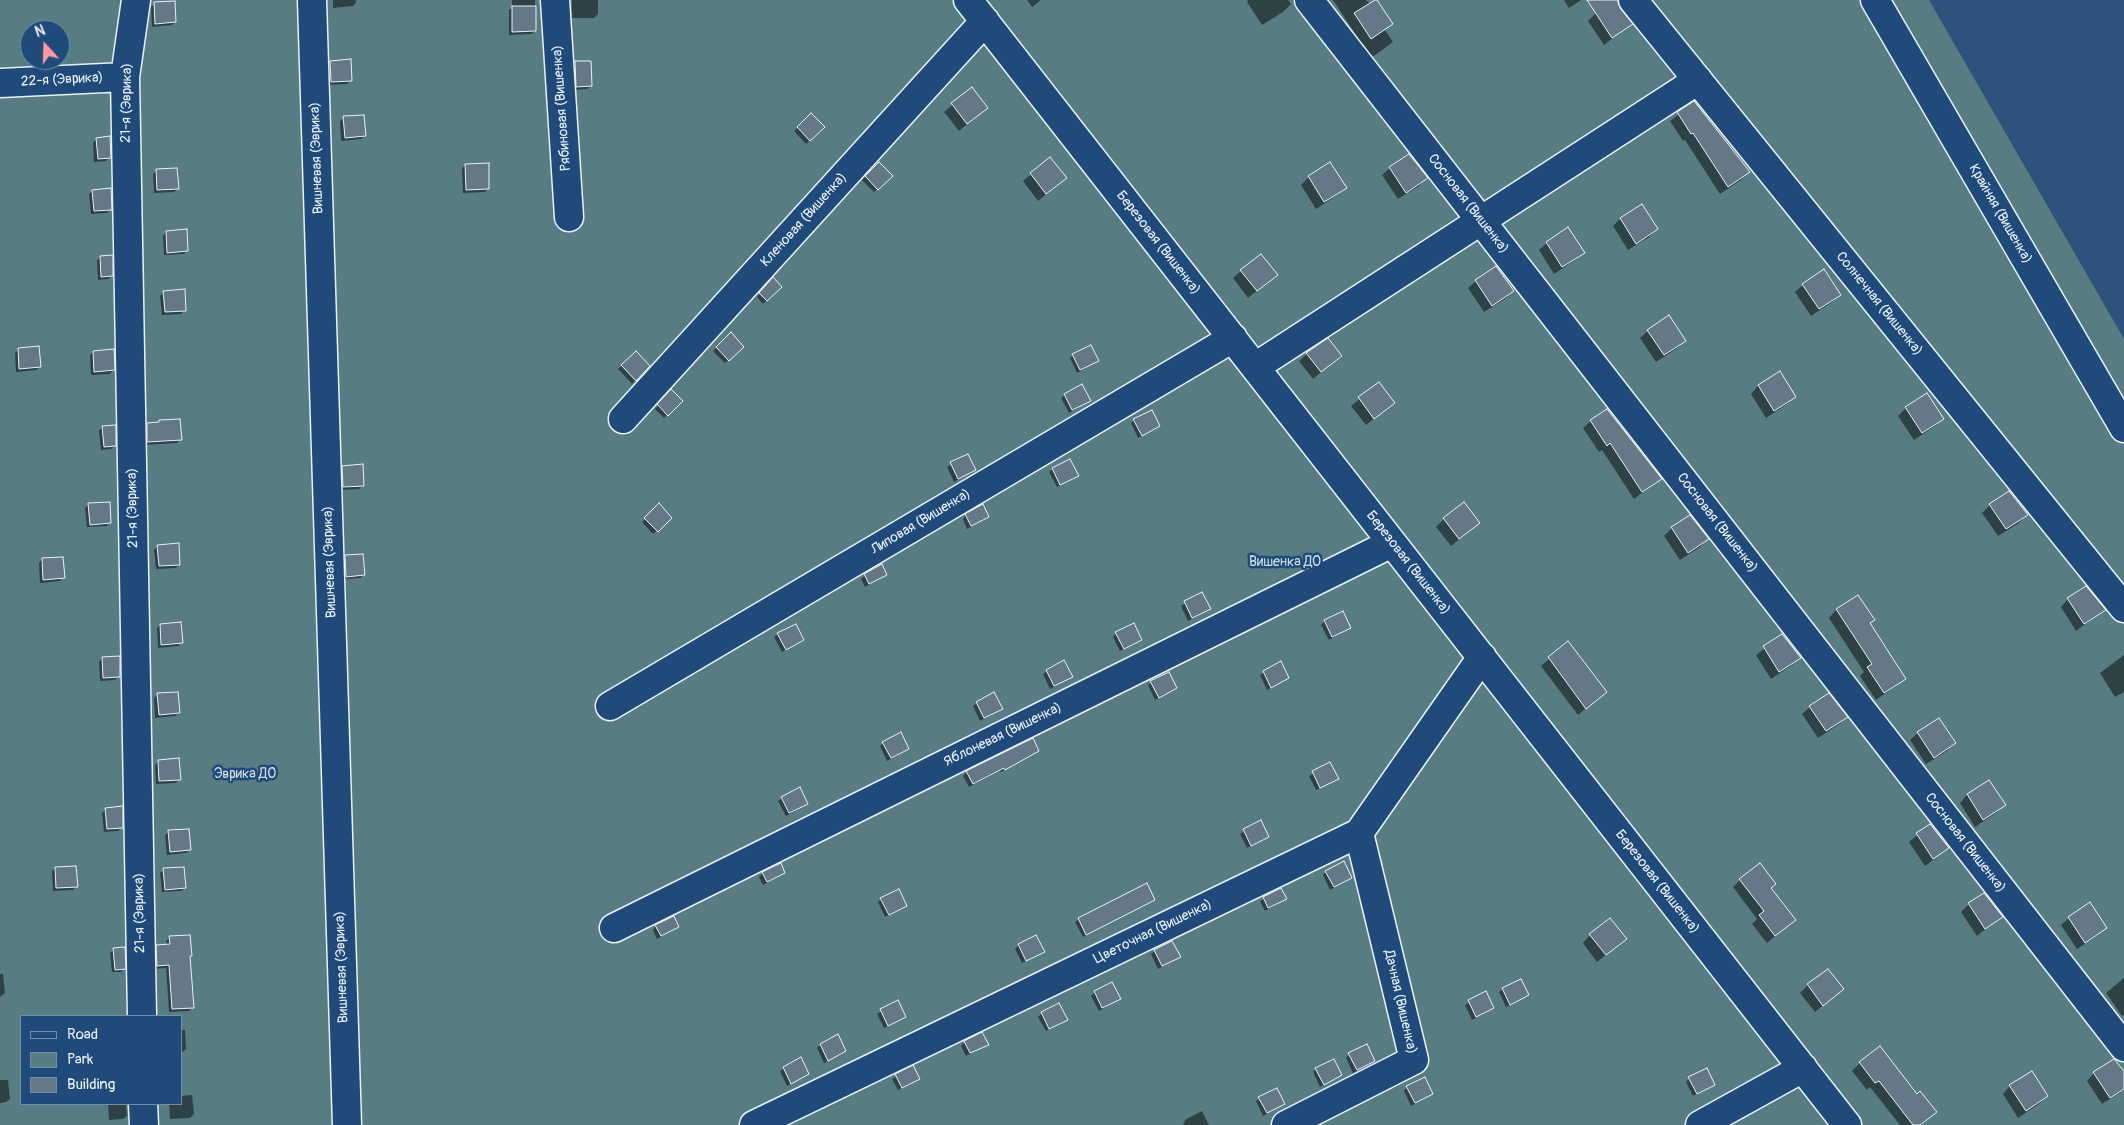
<!DOCTYPE html>
<html>
<head>
<meta charset="utf-8">
<style>
  body { margin:0 }
  #map { position:relative; width:2124px; height:1125px; overflow:hidden; background:#2d537c; font-family:Pangolin,sans-serif }
  canvas { display:block }
  .legend { position:absolute; left:20px; top:1015px; width:162px; height:90px; box-sizing:border-box; background:#1f4a7a; border:1px solid #6f8dac; margin:0; padding:6px 9px; list-style:none; font-size:15px; color:#e8f1f8 }
  .legend li { display:flex; align-items:center; gap:10px; height:25px }
  .legend b { width:25px; border:1px solid #6f8dac }
  .north { position:absolute; left:20px; top:20px; width:50px; height:50px; box-sizing:border-box; background:#1f4a7a; border:1px solid #6f8dac; border-radius:50%; rotate:340deg; font-size:14px; font-weight:700; line-height:20px; text-align:center; color:#e8f1f8 }
  .north::after { content:''; display:block; margin:auto; width:18px; height:22px; background:#ff9aa2; clip-path:polygon(50% 0,100% 100%,50% 72%,0 100%) }
</style>
</head>
<body>
<div id="map">
<canvas width="2124" height="1125"></canvas>
<ul class="legend">
<li><b style="height:6px;background:#1f4a7a"></b>Road</li>
<li><b style="height:14px;background:#577d83"></b>Park</li>
<li><b style="height:14px;background:#657886"></b>Building</li>
</ul>
<div class="north">N</div>
</div>
<script>
const ctx = document.querySelector('canvas').getContext('2d');
ctx.lineJoin = 'round';
function fillPath(path, color) { ctx.fillStyle = color; ctx.fill(path, 'evenodd'); }
const shape = rows => new Path2D(rows.map(r => 'M' + r).join(''));
function strokePath(path, color, width, dash) { ctx.strokeStyle = color; ctx.lineWidth = width; ctx.lineCap = dash ? 'butt' : 'round'; ctx.setLineDash(dash || []); ctx.stroke(path); }
function drawText(font, color, halo, rows, align = 'center') {
  ctx.font = font + ' Pangolin,sans-serif'; ctx.lineWidth = 5; ctx.setLineDash([]); ctx.textBaseline = 'middle'; ctx.strokeStyle = halo; ctx.fillStyle = color; for (const [text, x, y, turn = 0] of rows) {
    ctx.save(); ctx.translate(x, y); ctx.rotate((+turn || 0) * Math.PI / 180); ctx.textAlign = isNaN(turn) ? turn : align; if (halo) ctx.strokeText(text, 0, 0); ctx.fillText(text, 0, 0); ctx.restore();
  }
}
const green = shape([
  [0,0,1929,0,2124,339,2124,1125,0,1125],
  [30,30,60,30,60,60,30,60],
  [21,1016,181,1016,181,1104,21,1104]
]);
const shadow = shape([
  [333,0,356,0,356,3,353,6,333,8],
  [512,0,535,0,535,31,532,34,509,35,509,10,512,8],
  [572,0,598,0,598,14,594,18,572,18],
  [1027,0,1041,0,1032,7],
  [1248,0,1288,0,1291,4,1283,12,1262,25,1247,2],
  [1333,0,1366,0,1391,24,1385,30,1393,42,1371,58],
  [1564,0,1581,0,1569,8],
  [1616,0,1619,10,1631,24,1604,45,1588,21,1596,13],
  [174,2,175,22,172,25,152,27,151,7,154,4],
  [330,62,351,80,347,84,328,85,327,66],
  [575,62,591,86,587,89,573,90,572,66],
  [971,89,986,108,959,131,944,112],
  [1694,103,1748,172,1741,180,1720,194,1685,140,1683,141,1670,121],
  [811,115,823,127,806,144,794,131],
  [344,118,365,136,361,139,341,141,340,121],
  [97,139,110,157,106,161,94,162,93,142],
  [1050,159,1057,185,1038,201,1023,181],
  [879,163,891,176,874,192,862,180],
  [1329,164,1345,188,1337,195,1316,209,1301,185,1309,177],
  [466,165,488,189,485,192,463,193,462,168],
  [1390,168,1426,178,1419,186,1398,199,1382,175],
  [156,171,177,189,174,192,154,193,153,174],
  [93,191,111,209,107,213,91,214,89,194],
  [1641,205,1657,229,1649,237,1628,250,1613,226,1620,219],
  [166,232,187,250,184,254,164,255,163,236],
  [1547,243,1583,253,1575,260,1554,274,1539,250],
  [100,257,112,276,108,279,98,280,97,261],
  [1241,271,1268,282,1248,298,1233,278],
  [773,279,780,287,763,304,757,297],
  [1476,281,1513,291,1505,299,1484,312,1468,288],
  [1803,285,1840,295,1832,302,1811,316,1795,292],
  [164,292,185,310,181,314,162,315,160,296],
  [1648,331,1684,341,1676,349,1656,362,1640,338],
  [731,334,742,347,725,363,713,351],
  [19,349,40,367,36,370,16,372,15,353],
  [93,352,113,370,110,374,91,375,90,355],
  [636,353,648,366,632,384,618,369],
  [1307,354,1332,363,1313,379,1299,361],
  [1073,355,1097,361,1077,373,1070,358],
  [1779,373,1795,397,1787,404,1766,418,1751,394,1758,386],
  [1379,383,1393,403,1366,425,1351,406],
  [671,391,681,401,664,418,655,409],
  [1065,395,1089,401,1069,413,1061,398],
  [1927,395,1942,419,1935,426,1914,440,1898,416,1906,408],
  [1134,420,1159,426,1138,438,1131,423],
  [159,421,180,439,177,443,144,445,144,428,147,424,157,424],
  [1591,421,1660,479,1634,499,1602,450,1599,452,1583,428],
  [102,427,115,446,111,449,101,450,99,431],
  [968,455,975,470,954,482,947,467],
  [343,467,363,485,359,489,340,490,339,471],
  [1053,469,1077,475,1057,487,1049,472],
  [89,504,110,522,107,526,87,527,85,508],
  [659,505,671,518,653,534,642,522],
  [1990,505,2026,515,2019,523,1998,536,1982,513],
  [966,515,988,516,967,529,963,519],
  [1444,519,1479,523,1451,546,1436,527],
  [1672,528,1707,539,1700,547,1680,560,1664,536],
  [158,546,179,564,176,568,156,569,154,550],
  [345,556,364,575,360,578,343,579,342,560],
  [42,559,63,577,60,581,40,583,39,563],
  [865,575,886,575,865,587,861,579],
  [1202,594,1209,609,1188,621,1181,606],
  [1857,596,1873,620,1869,624,1904,679,1896,686,1876,700,1860,676,1864,672,1829,618,1836,610],
  [2068,599,2104,610,2076,631,2061,607],
  [1325,621,1349,628,1329,640,1321,625],
  [160,625,181,643,178,646,158,648,157,628],
  [1116,633,1141,639,1120,651,1113,637],
  [778,634,802,640,782,652,774,637],
  [1782,635,1800,658,1792,665,1771,679,1756,655],
  [1568,643,1605,692,1578,715,1541,666],
  [2124,655,2124,692,2115,697,2100,673],
  [102,658,119,676,115,680,100,681,99,662],
  [1280,663,1288,678,1267,690,1260,675],
  [1047,671,1071,677,1050,689,1043,674],
  [1151,682,1176,688,1155,700,1148,685],
  [158,695,179,713,175,716,155,718,154,698],
  [977,703,1001,709,980,721,973,706],
  [1810,707,1846,717,1838,725,1818,738,1802,714],
  [1918,733,1954,743,1947,751,1926,764,1910,740],
  [883,743,908,749,887,761,880,746],
  [1034,754,1001,772,1000,771,969,787,963,776,967,772],
  [159,761,179,779,176,783,156,784,155,765],
  [1330,764,1337,779,1316,790,1309,776],
  [1988,781,2004,805,1996,813,1975,827,1960,803,1967,795],
  [782,798,807,804,786,816,778,801],
  [106,809,122,827,118,831,104,832,102,813],
  [1260,822,1268,837,1247,848,1240,834],
  [1930,825,1948,848,1925,866,1909,842],
  [169,832,190,850,186,853,167,855,165,835],
  [55,868,76,886,73,890,53,891,52,872],
  [164,870,185,888,181,891,162,892,160,873],
  [1326,872,1350,878,1330,890,1323,875],
  [763,873,784,873,763,885,759,877],
  [1740,880,1770,889,1794,920,1767,943,1752,924,1757,919,1733,887],
  [1281,890,1285,899,1265,911,1260,901],
  [881,899,906,905,885,917,878,902],
  [1153,899,1083,937,1075,922,1079,919],
  [1969,904,2001,917,1977,936,1961,912],
  [2069,918,2105,928,2098,935,2077,949,2061,925],
  [656,926,678,927,657,939,653,930],
  [1590,935,1625,939,1597,962,1583,943],
  [170,938,191,956,189,958,192,1007,189,1011,169,1012,166,968,154,969,153,949,157,946,167,945,166,941],
  [1019,945,1043,952,1022,963,1015,949],
  [114,949,124,968,121,972,112,972,110,953],
  [1155,951,1179,957,1158,969,1151,954],
  [0,974,3,974,5,993,0,997],
  [2124,978,2124,1015,2122,1016,2106,993],
  [1808,985,1843,989,1815,1012,1800,993],
  [1503,989,1527,995,1506,1007,1499,992],
  [1095,992,1119,999,1099,1011,1091,996],
  [1486,993,1493,1008,1472,1020,1465,1005],
  [897,1002,905,1017,884,1028,877,1014],
  [1042,1013,1066,1019,1046,1031,1038,1017],
  [181,1030,185,1030,186,1049,181,1053],
  [965,1042,987,1044,966,1056,961,1046],
  [820,1045,845,1051,824,1063,817,1048],
  [1349,1054,1374,1061,1353,1073,1346,1058],
  [800,1059,808,1074,787,1086,780,1071],
  [1860,1063,1916,1096,1935,1112,1921,1125,1900,1125,1870,1087,1867,1090,1852,1071],
  [913,1067,918,1078,898,1090,892,1079],
  [1316,1069,1341,1075,1320,1087,1313,1072],
  [2094,1073,2124,1074,2124,1090,2102,1104,2087,1081],
  [1689,1078,1714,1085,1693,1096,1686,1082],
  [0,1080,8,1080,10,1099,6,1102,0,1103],
  [2010,1086,2047,1096,2039,1104,2018,1118,2003,1094],
  [1407,1087,1432,1093,1411,1106,1404,1091],
  [192,1095,194,1114,190,1118,170,1119,169,1104,181,1104,181,1096],
  [1259,1098,1283,1104,1263,1116,1256,1101],
  [108,1104,126,1104,127,1116,123,1119,109,1120],
  [1202,1111,1209,1125,1183,1125,1185,1120]
]);
const building = shape([
  [1375,0,1377,0,1393,24,1371,39,1354,13,1375,0],
  [1587,0,1618,0,1621,9,1633,24,1612,38,1587,0],
  [175,1,176,22,155,24,154,2,175,1],
  [512,6,536,6,536,31,512,32,512,6],
  [351,59,352,81,331,82,330,61,351,59],
  [575,61,591,61,592,86,576,87,575,61],
  [972,87,988,108,967,124,951,103,972,87],
  [1694,101,1750,172,1728,187,1693,133,1691,134,1677,112,1694,101],
  [811,113,825,127,810,141,797,127,811,113],
  [364,115,366,136,345,138,343,116,364,115],
  [110,136,111,158,98,159,96,138,110,136],
  [1409,154,1428,178,1406,193,1389,167,1409,154],
  [1050,157,1067,178,1046,194,1030,173,1050,157],
  [879,162,893,176,878,190,865,176,879,162],
  [1330,162,1347,188,1324,202,1308,176,1330,162],
  [489,163,489,189,466,190,465,164,489,163],
  [177,168,179,189,157,190,156,169,177,168],
  [111,188,112,210,94,211,92,190,111,188],
  [1642,204,1658,229,1636,244,1620,218,1642,204],
  [1568,227,1585,253,1562,267,1546,242,1568,227],
  [187,229,188,251,167,253,166,231,187,229],
  [1261,254,1278,275,1257,291,1240,270,1261,254],
  [113,255,113,276,101,277,100,256,113,255],
  [1496,266,1514,291,1492,306,1475,280,1496,266],
  [1824,269,1841,295,1819,309,1802,284,1824,269],
  [773,277,782,287,767,301,759,293,773,277],
  [185,289,186,311,165,312,163,291,185,289],
  [1669,315,1686,341,1664,355,1647,330,1669,315],
  [731,332,744,347,729,361,716,347,731,332],
  [1328,338,1342,356,1321,372,1306,353,1328,338],
  [1091,345,1099,361,1080,370,1072,354,1091,345],
  [39,346,41,367,19,369,18,348,39,346],
  [114,349,115,370,94,372,93,351,114,349],
  [636,351,650,366,636,381,621,365,636,351],
  [1780,371,1796,397,1774,411,1758,385,1780,371],
  [1379,382,1395,403,1374,419,1358,397,1379,382],
  [1082,384,1091,401,1072,410,1064,394,1082,384],
  [671,389,683,401,668,416,657,404,671,389],
  [1927,393,1944,419,1922,433,1905,407,1927,393],
  [1607,409,1662,479,1642,492,1610,443,1607,446,1590,420,1607,409],
  [1152,410,1160,426,1142,436,1133,419,1152,410],
  [180,419,182,440,147,442,147,423,159,422,159,420,180,419],
  [116,425,116,446,104,447,102,426,116,425],
  [968,454,976,470,958,479,950,462,968,454],
  [1070,459,1079,476,1060,485,1052,468,1070,459],
  [363,464,364,486,343,487,342,466,363,464],
  [2009,491,2028,515,2006,529,1989,504,2009,491],
  [110,502,111,523,90,525,88,503,110,502],
  [1464,502,1480,523,1459,539,1443,518,1464,502],
  [659,503,672,518,658,532,644,518,659,503],
  [983,504,989,517,971,526,965,514,983,504],
  [1690,515,1709,539,1688,553,1671,527,1690,515],
  [179,543,180,565,159,566,157,545,179,543],
  [363,554,365,575,346,577,345,555,363,554],
  [63,557,65,578,43,580,42,558,63,557],
  [882,564,887,575,869,584,864,574,882,564],
  [2086,586,2106,610,2084,624,2067,598,2086,586],
  [1202,592,1211,609,1192,618,1184,601,1202,592],
  [1858,595,1875,620,1870,623,1906,679,1884,693,1867,667,1872,664,1836,609,1858,595],
  [1343,611,1351,628,1332,637,1324,620,1343,611],
  [181,622,183,643,161,645,160,624,181,622],
  [1134,623,1142,640,1124,649,1115,632,1134,623],
  [796,624,804,640,786,650,777,633,796,624],
  [1782,634,1801,658,1779,672,1763,646,1782,634],
  [1568,641,1607,692,1586,709,1548,657,1568,641],
  [120,656,120,677,103,678,102,657,120,656],
  [1064,660,1073,677,1054,686,1046,670,1064,660],
  [1281,661,1289,678,1271,688,1263,671,1281,661],
  [1169,672,1177,688,1159,698,1150,681,1169,672],
  [178,692,180,713,159,715,157,693,178,692],
  [994,692,1003,709,984,718,976,702,994,692],
  [1829,693,1848,717,1826,731,1809,706,1829,693],
  [1939,718,1956,743,1934,758,1917,732,1939,718],
  [901,732,909,749,891,758,882,742,901,732],
  [1033,738,1039,751,1005,770,1004,768,973,784,966,771,1033,738],
  [179,758,181,780,159,781,158,760,179,758],
  [1330,762,1339,779,1320,788,1312,771,1330,762],
  [1989,780,2006,805,1983,820,1967,794,1989,780],
  [800,787,808,804,789,813,781,797,800,787],
  [123,806,123,828,107,829,105,808,123,806],
  [1261,820,1269,837,1251,846,1243,829,1261,820],
  [1930,824,1949,848,1933,859,1916,833,1930,824],
  [189,829,191,850,170,852,168,830,189,829],
  [1344,861,1352,878,1334,887,1325,871,1344,861],
  [781,863,785,873,767,882,762,872,781,863],
  [1760,863,1776,884,1771,888,1796,920,1775,936,1759,915,1764,911,1739,879,1760,863],
  [76,866,78,887,56,888,55,867,76,866],
  [184,867,186,888,165,890,163,868,184,867],
  [1147,883,1155,900,1086,935,1078,918,1147,883],
  [1281,888,1287,899,1268,908,1263,897,1281,888],
  [899,889,907,906,889,915,880,898,899,889],
  [1984,893,2003,917,1985,929,1968,903,1984,893],
  [2090,902,2107,928,2085,943,2068,917,2090,902],
  [674,916,679,927,661,936,655,925,674,916],
  [1610,918,1627,939,1606,955,1589,934,1610,918],
  [190,935,192,956,190,956,194,1008,172,1009,169,965,157,966,156,945,170,944,169,936,190,935],
  [1036,935,1045,952,1026,961,1018,944,1036,935],
  [1172,941,1181,957,1162,966,1154,950,1172,941],
  [125,947,126,969,115,970,113,948,125,947],
  [1828,969,1844,989,1823,1006,1807,984,1828,969],
  [1521,979,1529,995,1510,1005,1502,988,1521,979],
  [1112,982,1121,999,1102,1008,1094,991,1112,982],
  [1486,991,1494,1008,1476,1017,1468,1000,1486,991],
  [898,1000,906,1017,888,1026,880,1009,898,1000],
  [1059,1003,1068,1020,1049,1029,1041,1012,1059,1003],
  [982,1032,989,1045,970,1053,964,1041,982,1032],
  [838,1034,846,1051,828,1061,820,1044,838,1034],
  [1367,1044,1375,1061,1357,1070,1348,1053,1367,1044],
  [1880,1046,1917,1094,1920,1091,1937,1112,1920,1125,1913,1125,1879,1081,1875,1083,1859,1062,1880,1046],
  [801,1057,809,1074,791,1084,783,1067,801,1057],
  [1334,1059,1342,1075,1324,1085,1315,1068,1334,1059],
  [2114,1059,2124,1071,2124,1089,2110,1098,2093,1072,2114,1059],
  [913,1065,920,1079,902,1088,895,1074,913,1065],
  [1707,1068,1715,1085,1697,1094,1688,1077,1707,1068],
  [2032,1071,2048,1096,2026,1111,2009,1085,2032,1071],
  [1425,1077,1433,1094,1415,1103,1406,1086,1425,1077],
  [1277,1088,1285,1104,1267,1113,1258,1097,1277,1088]
]);
const minor = shape([
  [136,0,125,77,142,1016],
  [312,0,347,1125],
  [555,0,569,217],
  [968,0,1847,1125],
  [1309,0,2124,1047],
  [1633,0,2124,608],
  [1875,0,2124,428],
  [0,83,125,77],
  [1255,367,1698,80],
  [623,419,985,21],
  [610,706,1233,338],
  [614,928,1392,543],
  [143,1104,144,1125],
  [754,1125,1359,833,1482,657],
  [1286,1125,1414,1060,1359,833],
  [1700,1125,1803,1068]
]);
const streetNames = [
  ["22-я (Эврика)",62,80,-3],
  ["21-я (Эврика)",127,103,-89],
  ["Рябиновая (Вишенка)",562,108,-94],
  ["Вишневая (Эврика)",317,158,-92],
  ["Сосновая (Вишенка)",1468,204,52],
  ["Крайняя (Вишенка)",2000,214,60],
  ["Кленовая (Вишенка)",804,220,-48],
  ["Березовая (Вишенка)",1158,243,52],
  ["Солнечная (Вишенка)",1879,304,51],
  ["21-я (Эврика)",133,508,-91],
  ["Липовая (Вишенка)",921,522,-31],
  ["Сосновая (Вишенка)",1717,523,52],
  ["Вишневая (Эврика)",330,562,-92],
  ["Березовая (Вишенка)",1408,563,52],
  ["Яблоневая (Вишенка)",1003,735,-26],
  ["Сосновая (Вишенка)",1965,843,52],
  ["Березовая (Вишенка)",1657,882,52],
  ["21-я (Эврика)",140,913,-91],
  ["Цветочная (Вишенка)",1153,932,-26],
  ["Вишневая (Эврика)",342,967,-92],
  ["Дачная (Вишенка)",1400,1002,77]
];
const parkNames = [
  ["Вишенка ДО",1285,562],
  ["Эврика ДО",245,774]
];
fillPath(green, '#577d83');
fillPath(shadow, '#0007');
fillPath(building, '#657886');
strokePath(building, '#e8f1f8', 1);
strokePath(minor, '#e8f1f8', 31);
strokePath(minor, '#1f4a7a', 28);
drawText('14px', '#e8f1f8', '#1f4a7a', streetNames);
drawText('14px', '#d2e0e6', '#1f4a7a', parkNames);
</script>
</body>
</html>
